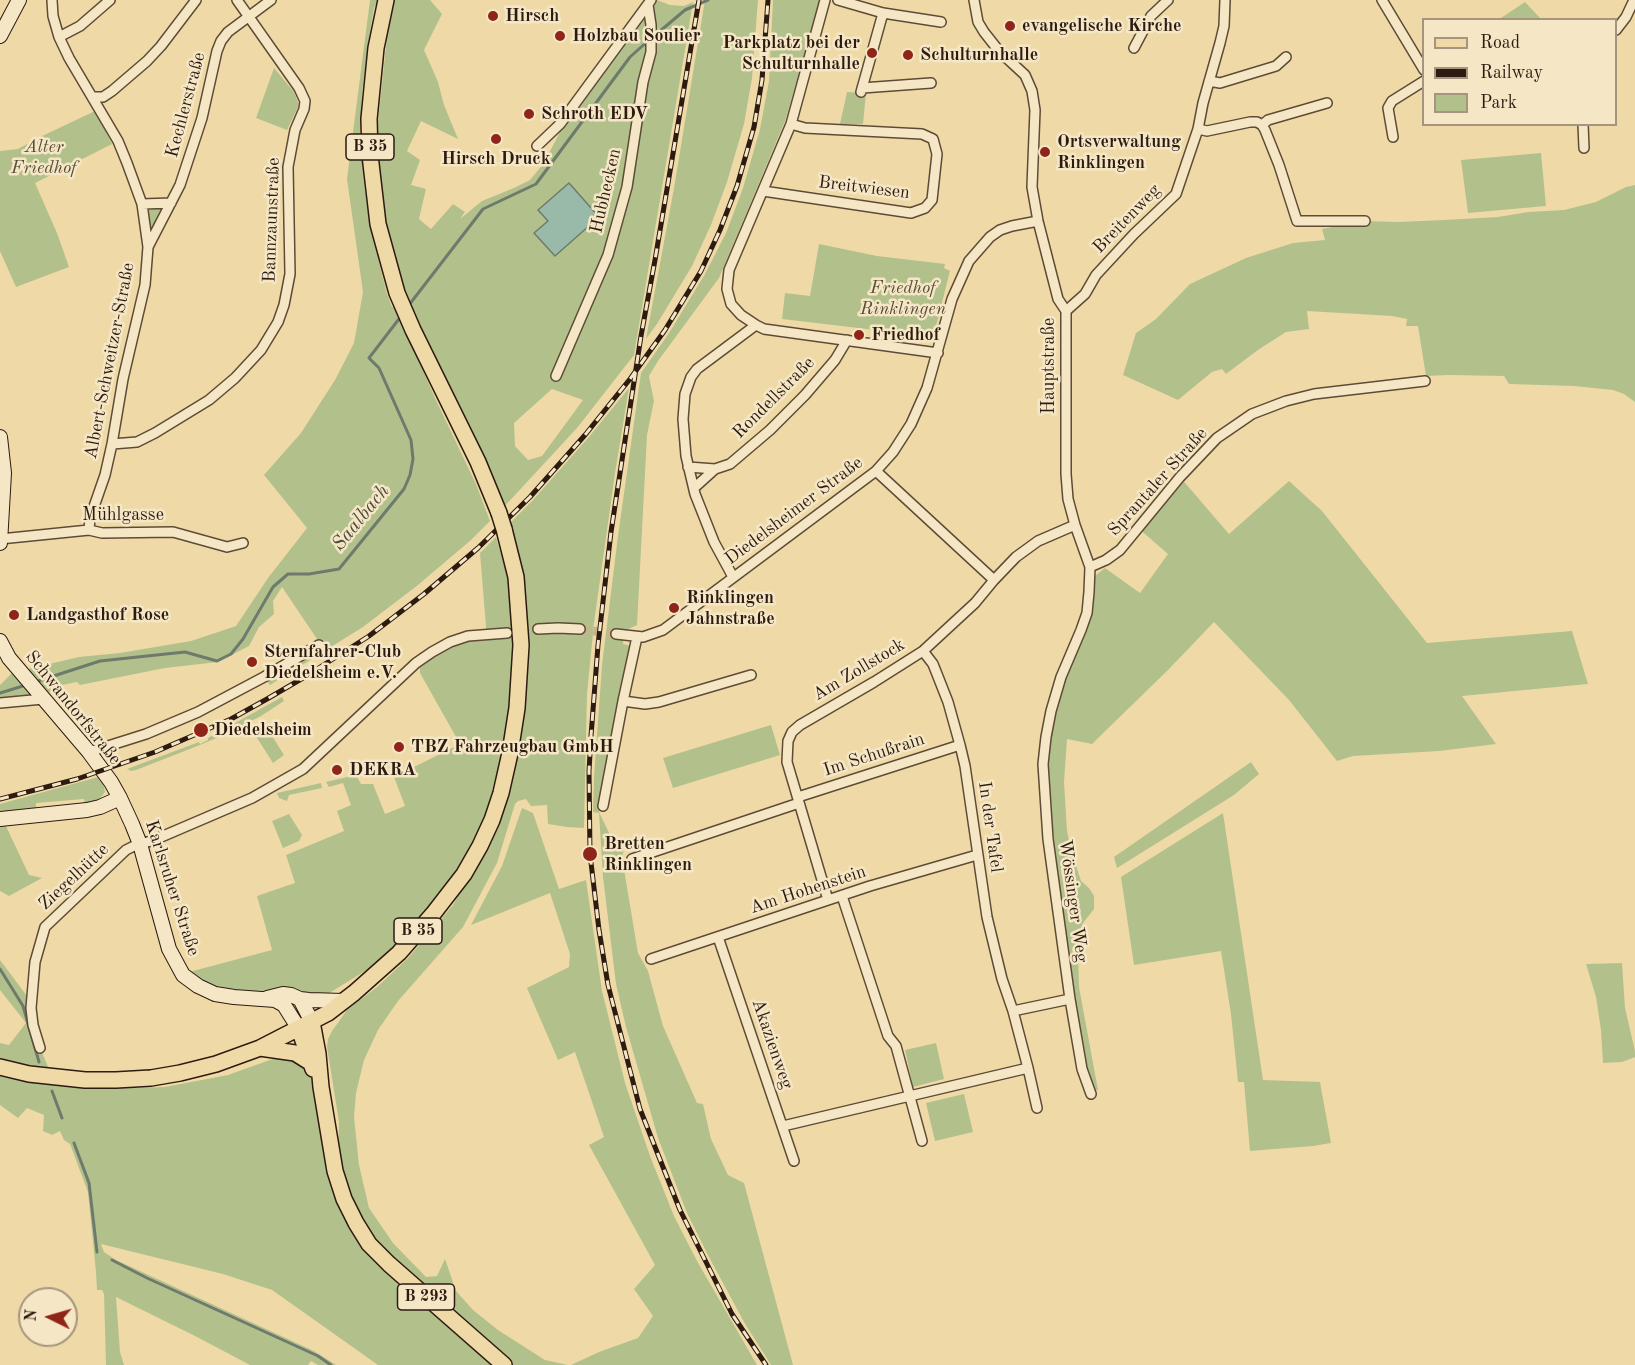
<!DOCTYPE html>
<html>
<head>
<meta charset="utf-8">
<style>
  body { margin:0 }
  #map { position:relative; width:1635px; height:1365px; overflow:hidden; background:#efdaa7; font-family:"Old Standard TT",serif }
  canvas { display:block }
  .legend { position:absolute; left:1422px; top:18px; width:195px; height:108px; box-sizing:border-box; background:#f5e7c6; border:2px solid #a5957e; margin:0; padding:8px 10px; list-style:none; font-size:18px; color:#2d1b11 }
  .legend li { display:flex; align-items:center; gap:12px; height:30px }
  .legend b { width:30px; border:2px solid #a5957e }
  .north { position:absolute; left:18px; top:1287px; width:60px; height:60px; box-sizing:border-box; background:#f5e7c6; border:2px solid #a5957e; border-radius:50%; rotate:275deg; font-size:16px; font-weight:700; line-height:24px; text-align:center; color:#2d1b11 }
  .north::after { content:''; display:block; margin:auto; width:21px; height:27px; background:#8f2418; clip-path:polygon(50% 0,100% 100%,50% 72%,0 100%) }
</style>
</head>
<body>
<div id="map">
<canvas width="1635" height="1365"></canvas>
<ul class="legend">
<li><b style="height:8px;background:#efdaa7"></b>Road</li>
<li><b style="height:8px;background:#2d1b11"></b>Railway</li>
<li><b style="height:16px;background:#b2c18c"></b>Park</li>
</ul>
<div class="north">N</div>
</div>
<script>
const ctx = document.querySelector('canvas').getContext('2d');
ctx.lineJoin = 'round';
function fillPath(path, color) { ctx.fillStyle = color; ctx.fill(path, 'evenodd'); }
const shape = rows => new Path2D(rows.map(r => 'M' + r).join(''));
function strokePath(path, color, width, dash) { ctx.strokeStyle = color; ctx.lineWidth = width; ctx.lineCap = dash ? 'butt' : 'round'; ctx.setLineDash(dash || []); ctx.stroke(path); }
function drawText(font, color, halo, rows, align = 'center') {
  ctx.font = font + ' "Old Standard TT",serif'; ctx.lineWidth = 5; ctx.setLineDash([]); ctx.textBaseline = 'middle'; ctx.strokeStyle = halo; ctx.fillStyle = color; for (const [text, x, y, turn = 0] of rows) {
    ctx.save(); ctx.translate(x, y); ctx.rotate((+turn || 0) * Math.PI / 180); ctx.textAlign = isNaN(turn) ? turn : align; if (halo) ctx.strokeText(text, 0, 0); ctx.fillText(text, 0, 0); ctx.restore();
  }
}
const green = shape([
  [370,0,378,0,374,8,369,37,362,93,360,141,365,190,372,234,387,294,392,307,395,306,435,398,476,484,490,521,471,540,418,585,363,627,270,685,263,675,319,642,282,587,273,601,274,614,259,627,249,646,218,662,165,668,80,685,77,682,62,685,46,694,24,670,79,657,120,653,191,641,236,626,268,578,307,528,264,475,301,433,335,380,354,343,363,292,347,179],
  [393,0,430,0,442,14,424,50,438,82,444,105,458,139,421,121,407,151,420,160,411,185,426,189,419,219,431,229,453,204,465,212,460,219,482,201,514,188,530,180,544,163,563,126,657,0,670,5,684,6,693,2,634,355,577,428,503,508,420,325,413,311,403,288,385,231,376,141,390,8],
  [552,389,583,400,542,456,528,460,515,446,514,423],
  [705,0,758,0,752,78,744,124,727,182,711,225,692,266,657,324,646,339,674,188],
  [773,0,820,0,785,121,719,278,658,361,649,376,654,401,647,435,637,625,624,631,623,644,631,646,601,786,599,812,612,839,617,837,624,849,622,857,638,953,648,971,663,1026,697,1103,703,1104,711,1139,728,1175,744,1183,793,1365,771,1365,744,1322,710,1259,687,1213,658,1138,626,1027,616,984,603,877,599,813,593,812,594,777,602,665,618,536,641,373,669,333,705,274,726,233,743,188,760,129,769,81],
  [1525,2,1541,19,1499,19,1504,16],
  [274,68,294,92,298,102,298,107,287,130,256,118],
  [847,92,866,93,863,124,840,124],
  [95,111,112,144,35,183,57,233,69,267,16,287,0,251,0,151,18,149,38,138],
  [1541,153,1546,206,1468,213,1461,160],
  [1635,185,1635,402,1624,394,1613,390,1574,386,1509,384,1504,376,1449,375,1426,376,1418,326,1406,326,1407,319,1392,316,1307,311,1309,329,1286,332,1258,350,1226,374,1222,369,1212,372,1178,400,1123,375,1136,333,1156,319,1190,284,1246,258,1293,243,1325,240,1322,229,1365,221,1398,222,1444,220,1498,217,1528,212,1564,210,1596,202,1626,187],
  [148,208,161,208,162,210,153,228,150,230,148,228,146,210],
  [819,244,877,256,945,264,944,268,950,271,932,342,884,336,884,331,782,319,785,293,810,296],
  [629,388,615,473,594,623,587,694,584,828,567,827,548,824,547,805,531,806,526,799,518,801,515,804,497,863,463,927,398,1001,378,1030,364,1060,356,1093,354,1117,359,1165,369,1208,393,1243,426,1277,437,1276,445,1259,456,1291,473,1310,498,1330,545,1360,568,1365,512,1365,379,1245,362,1222,346,1184,338,1160,339,1122,327,1047,328,1039,332,1031,347,1010,377,987,407,959,453,905,498,825,514,771,523,708,529,643,528,622,522,575,509,524,533,500,588,438],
  [1180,477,1229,534,1289,481,1322,511,1427,643,1572,631,1588,684,1462,696,1496,744,1439,751,1353,756,1337,761,1289,700,1214,622,1168,670,1092,744,1067,739,1064,782,1067,831,1071,850,1081,881,1089,888,1094,896,1094,909,1083,923,1079,934,1078,952,1079,987,1098,1090,1091,1091,1083,1063,1050,826,1046,759,1054,712,1092,607,1095,576,1105,568,1140,593,1168,554,1138,528],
  [496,537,508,579,511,606,513,639,510,708,498,770,486,813,473,845,442,894,391,951,375,965,326,995,318,996,279,989,243,993,207,985,189,972,272,950,257,896,295,883,286,855,344,831,337,811,351,805,343,783,329,787,326,782,356,775,361,784,373,784,385,814,405,806,394,777,460,744,420,673,420,667,441,652,459,644,473,640,487,639,480,553],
  [14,671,36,695,0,698,0,685],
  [282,697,284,701,261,716,219,737,195,747,136,770,131,771,127,769,199,742,200,744,208,740,208,738],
  [264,723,284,755,273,763,252,730],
  [771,725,780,755,673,788,663,758],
  [1251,762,1259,774,1234,795,1117,868,1114,857],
  [98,777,103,782,105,792,98,801,85,806,84,799,36,803,36,811,0,814,0,804],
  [321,783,322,788,289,795,287,801,279,798,277,793],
  [522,808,533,813,559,889,586,880,602,991,625,1083,650,1156,674,1216,697,1261,757,1365,571,1365,599,1352,638,1338,653,1316,634,1289,655,1265,589,1145,604,1137,575,1052,558,1060,527,988,569,967,570,954,550,893,471,925,502,866],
  [1223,813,1263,1080,1320,1082,1331,1143,1313,1146,1250,1151,1244,1082,1238,1082,1231,1014,1221,951,1134,965,1121,877],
  [289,814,302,835,299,841,283,848,272,821],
  [5,824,29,875,42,878,9,896,0,891,0,825],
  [0,960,33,1004,40,1048,49,1069,26,1065,0,1058,0,1043,9,1045,26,1023,0,990],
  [1622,963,1625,1008,1635,1051,1635,1057,1622,1062,1603,1063,1601,1030,1596,997,1586,964],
  [936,1043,944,1079,913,1087,905,1050],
  [278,1057,295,1058,312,1075,342,1207,496,1365,378,1365,272,1290,223,1274,101,1244,104,1252,116,1260,314,1351,336,1365,318,1365,311,1361,308,1365,250,1365,195,1336,116,1297,120,1352,124,1365,106,1365,104,1294,102,1290,97,1290,96,1272,88,1192,70,1144,64,1140,60,1131,52,1135,43,1131,44,1115,27,1108,18,1118,0,1105,0,1074,95,1089,165,1087,228,1075],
  [964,1094,973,1132,935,1141,926,1103]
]);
const water = shape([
  [569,183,599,217,555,256,534,233,548,221,538,210,569,183]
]);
const stream = shape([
  [653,37,685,10,708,0],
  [409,305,483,209,536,184,630,57,648,41],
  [35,682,100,661,185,652,217,661,231,654,243,639,273,587,288,574,309,574,339,569,404,489,410,475,413,459,411,440,379,368,369,358,402,315],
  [0,693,26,685],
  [0,969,23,1006,39,1062],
  [52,1091,62,1118],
  [74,1143,89,1183,97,1252],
  [112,1260,147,1278,318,1356,331,1365]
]);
const streetTunnel = shape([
  [580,629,616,634]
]);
const street = shape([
  [52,0,53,16,59,37,69,58,118,141,127,163,142,204,148,247,145,285,123,379,112,444,105,475,90,518,89,530],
  [838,0,883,13,861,92],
  [974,0,978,22,984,32,999,51,1025,75,1032,91,1035,110,1032,187,1038,221,1058,299,1066,311,1066,474,1068,499,1075,525,1090,567,1089,592,1087,613,1081,630,1061,677,1051,711,1046,737,1043,764,1048,839,1070,999,1082,1069,1091,1094],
  [1382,0,1424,70],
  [883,13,941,22],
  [1616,30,1626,17,1634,0],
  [59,37,80,26,110,0],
  [1134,48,1151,16,1168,0],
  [1209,81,1220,83,1276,66,1286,57],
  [862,88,931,83],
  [93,97,103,97,112,91,147,61,161,46,196,0],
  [1583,124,1584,148],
  [1262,125,1265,130,1279,165,1297,221,1365,221],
  [1198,129,1207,131,1250,122,1257,122,1262,125,1268,120,1327,103],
  [1393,137,1388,108,1392,101,1424,81],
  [537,146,560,124,651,0],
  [763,191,911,213,925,208,932,200,937,154,933,139,922,134,805,128,791,124],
  [142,204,171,203],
  [148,247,180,185,202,118,217,51,221,41,228,32,271,0],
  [1066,311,1085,294,1096,275,1134,234,1176,194,1198,129,1203,103,1220,43,1224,26,1225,0],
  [756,325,741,315,731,304,727,289,729,270,791,124,825,0],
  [556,376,608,255,627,187,643,82,651,52,651,25,648,5],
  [112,444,137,442,155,433,209,400,235,378,261,350,278,322,284,305,290,274,288,167,295,130,304,109,305,101,299,88,237,0],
  [688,467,715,469],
  [876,471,994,580],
  [694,488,715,469,730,464,770,430,805,395,835,360,847,340],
  [0,539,89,530,102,533,173,532,227,547,243,543],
  [1090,567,1106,560,1120,550,1180,477,1217,438,1252,414,1286,401,1314,394,1425,381],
  [733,577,714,542,695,494,686,456,683,419,685,394,691,377,697,369,756,325,764,329,938,353],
  [538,629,558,628,580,629],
  [616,634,643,637,663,630,876,471,893,452,911,424,927,388,952,299,969,261,990,237,1000,230,1012,226,1038,221],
  [923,651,933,664,948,702,960,745,965,766,987,917,1002,979,1013,1011,1070,999],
  [623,701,645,704,659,702,751,675],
  [0,703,43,699],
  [89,752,146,734,198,712,264,677,319,645],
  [798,797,960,745],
  [603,806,623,701,637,637],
  [632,859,799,803],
  [842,896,888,1036,896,1046,922,1141],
  [828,900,787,762,788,741,792,732,800,725,874,682,923,651,975,603,994,580,1016,557,1038,541,1075,525],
  [718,937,794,1161],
  [651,959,870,886,977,855],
  [1013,1011,1028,1068,1037,1108],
  [40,1048,33,1025,31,1008,35,962,45,927,126,850,134,846,154,840,252,798,303,769,416,663,432,652,450,642,468,636,507,633],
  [783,1126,1028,1068]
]);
const secondary = shape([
  [0,36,19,0],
  [0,437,4,473,0,543],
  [0,641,9,658,89,752,111,782,120,798,132,824,140,844,169,949,183,975,198,986,215,994,234,997,275,1000,284,1005,299,1029],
  [0,819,87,810,100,807,120,798],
  [267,998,283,994,291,995,300,999,312,1022],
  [300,999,309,1000,344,1001]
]);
const primary = shape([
  [386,0,376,48,369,119,370,155,378,224,397,293,413,330,478,462,499,513],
  [312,1022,318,1054,321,1087,335,1171,344,1199,356,1223,369,1244,389,1264,504,1365],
  [299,1029,313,1069],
  [260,1048,295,1053,311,1063],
  [0,1067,29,1074,85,1080,116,1080,151,1078,180,1073,216,1064,260,1048,328,1013,354,993,399,953,433,914,464,874,480,846,492,820,501,793,510,753,517,708,521,645,516,577,504,529]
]);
const rail = shape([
  [699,0,655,260,641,336,611,532,598,645,591,736,589,771,590,854,599,930,608,985,640,1109,680,1210,732,1314,766,1365],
  [0,799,77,779,155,752,231,719,267,699,303,678,369,636,424,594,478,548,530,497,585,435,630,379,665,330,701,271,720,230,737,186,754,127,762,80,768,0]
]);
const primaryBridge = shape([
  [499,513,504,529]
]);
const markers = [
  [493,16,6,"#8f2418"],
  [1010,26,6,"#8f2418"],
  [560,36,6,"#8f2418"],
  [872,53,6,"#8f2418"],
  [908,55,6,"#8f2418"],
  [529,114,6,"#8f2418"],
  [496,139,6,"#8f2418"],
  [1045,152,6,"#8f2418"],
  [859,335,6,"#8f2418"],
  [674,608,6,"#8f2418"],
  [14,615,6,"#8f2418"],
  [252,662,6,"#8f2418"],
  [201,730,8,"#8f2418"],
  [399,747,6,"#8f2418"],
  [337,770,6,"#8f2418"],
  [590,854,8,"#8f2418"]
];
const shields = [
  [370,147,48],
  [418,931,48],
  [426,1297,57]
];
const shieldNames = [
  ["B 35",370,147],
  ["B 35",418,931],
  ["B 293",426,1297]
];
const poiNames = [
  ["Hirsch",505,16],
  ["evangelische Kirche",1022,26],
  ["Holzbau Soulier",572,36],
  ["Parkplatz bei der",860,43,"right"],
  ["Schulturnhalle",860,64,"right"],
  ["Schulturnhalle",920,55],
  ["Schroth EDV",541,114],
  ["Ortsverwaltung",1057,142],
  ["Rinklingen",1057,163],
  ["Hirsch Druck",496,159,"center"],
  ["Friedhof",871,335],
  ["Rinklingen",686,598],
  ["Jahnstraße",686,619],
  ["Landgasthof Rose",26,615],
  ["Sternfahrer-Club",264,652],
  ["Diedelsheim e.V.",264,673],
  ["Diedelsheim",214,730],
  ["TBZ Fahrzeugbau GmbH",411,747],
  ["DEKRA",349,770],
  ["Bretten",604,844],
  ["Rinklingen",604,865]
];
const streetNames = [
  ["Kechlerstraße",186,105,-75],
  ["Breitwiesen",864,188,7],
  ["Hubhecken",606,191,-77],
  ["Breitenweg",1127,219,-46],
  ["Bannzaunstraße",272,220,-88],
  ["Albert-Schweitzer-Straße",110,361,-79],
  ["Hauptstraße",1049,366,-90],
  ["Rondellstraße",774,398,-45],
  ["Sprantaler Straße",1158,482,-48],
  ["Diedelsheimer Straße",794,511,-37],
  ["Mühlgasse",123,515],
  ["Am Zollstock",859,670,-31],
  ["Schwandorfstraße",73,708,51],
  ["Im Schußrain",874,755,-18],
  ["In der Tafel",990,827,82],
  ["Ziegelhütte",74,877,-43],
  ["Karlsruher Straße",172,888,72],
  ["Am Hohenstein",808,890,-18],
  ["Wössinger Weg",1073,901,82],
  ["Akazienweg",772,1044,71]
];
const parkNames = [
  ["Alter",44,147],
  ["Friedhof",44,168],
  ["Friedhof",903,288],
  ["Rinklingen",903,309]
];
const waterNames = [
  ["Saalbach",361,518,-51]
];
fillPath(green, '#b2c18c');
fillPath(water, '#9abaa9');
strokePath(water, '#6e7a6c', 1.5);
strokePath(stream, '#6e7a6c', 3);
strokePath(streetTunnel, '#c8b489', 9, [9, 4.5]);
strokePath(street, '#5e4b36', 12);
strokePath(secondary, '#2d1b11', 16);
strokePath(primary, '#2d1b11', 18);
strokePath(street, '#f5e7c6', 9);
strokePath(secondary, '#f5e7c6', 14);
strokePath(primary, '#efdaa7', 15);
strokePath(rail, '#2d1b11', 5);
strokePath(rail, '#f5e7c6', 3, [9]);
strokePath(primaryBridge, '#2d1b11', 18, []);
strokePath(primaryBridge, '#efdaa7', 15);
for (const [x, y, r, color] of markers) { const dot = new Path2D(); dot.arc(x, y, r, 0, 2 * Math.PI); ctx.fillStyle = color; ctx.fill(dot); strokePath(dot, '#f5e7c6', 2); }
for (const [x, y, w] of shields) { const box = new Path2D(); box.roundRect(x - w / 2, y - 13, w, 26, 4.5); ctx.fillStyle = '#f5e7c6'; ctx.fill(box); strokePath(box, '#2d1b11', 1.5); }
drawText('bold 16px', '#2d1b11', null, shieldNames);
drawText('bold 18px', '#2d1b11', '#f5e7c6', poiNames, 'left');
drawText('18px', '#2d1b11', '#f5e7c6', streetNames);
drawText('italic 18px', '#554d36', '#f5e7c6', parkNames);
drawText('italic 20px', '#4e4b3f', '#f5e7c6', waterNames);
</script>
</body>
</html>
